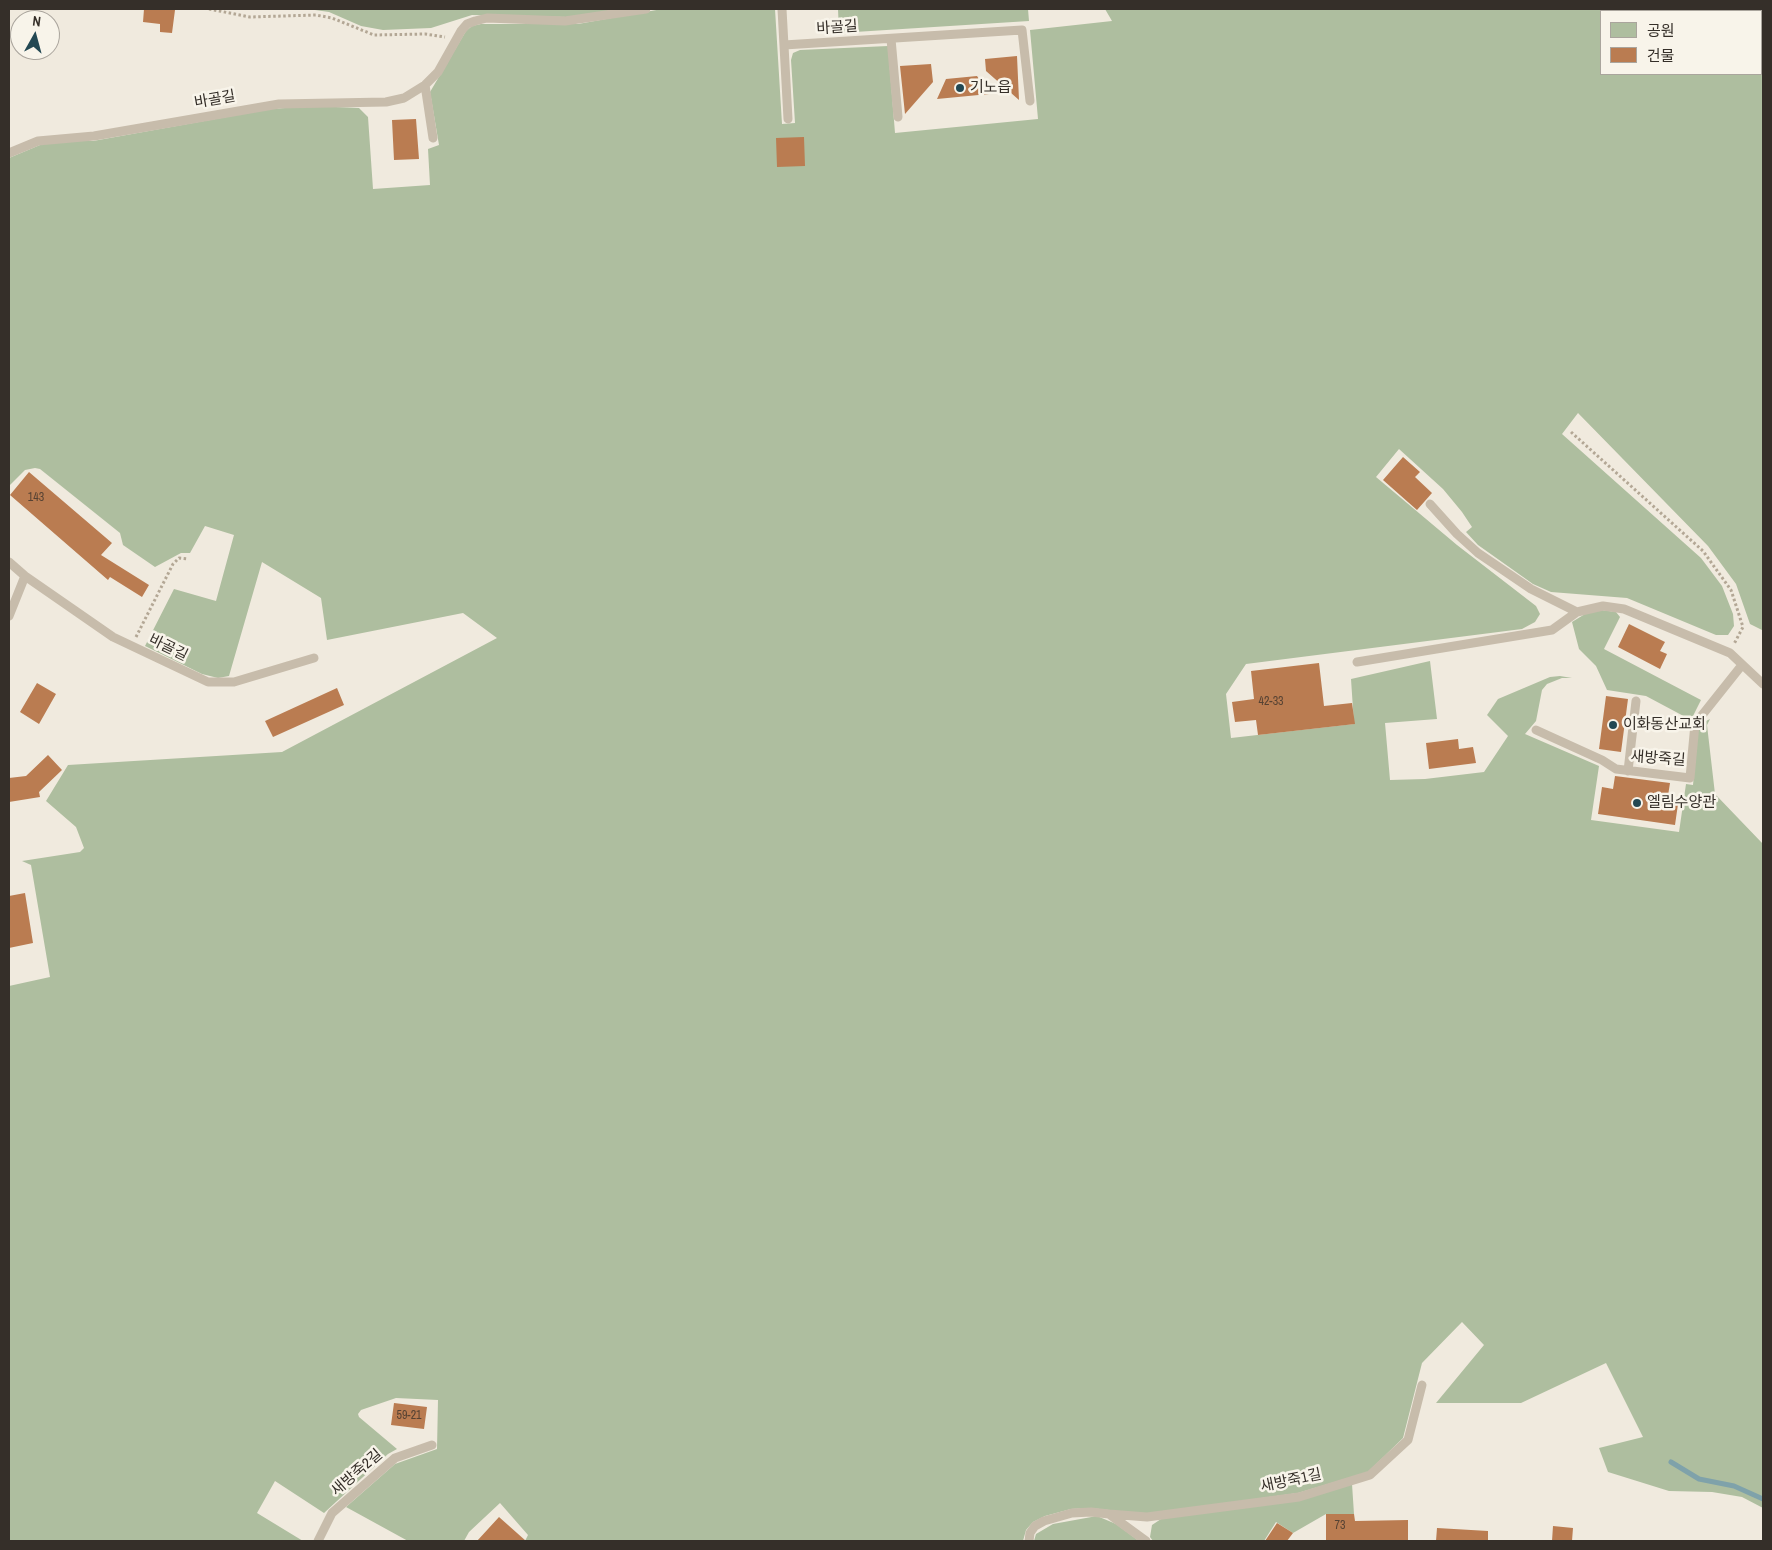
<!DOCTYPE html>
<html>
<head>
<meta charset="utf-8">
<style>
  body { margin:0 }
  #map { position:relative; width:1772px; height:1550px; overflow:hidden; background:#f0eade; font-family:"Archivo Narrow","Noto Sans KR",sans-serif }
  canvas { display:block }
  .frame { position:absolute; inset:0; border:10px solid #352f29; pointer-events:none }
  .legend { position:absolute; left:1600px; top:10px; width:162px; height:65px; box-sizing:border-box; background:#f8f4ea; border:1px solid #aaa59d; margin:0; padding:6px 9px; list-style:none; font-size:15px; color:#352f29 }
  .legend li { display:flex; align-items:center; gap:10px; height:25px }
  .legend b { width:25px; border:1px solid #aaa59d }
  .north { position:absolute; left:10px; top:10px; width:50px; height:50px; box-sizing:border-box; background:#f8f4ea; border:1px solid #aaa59d; border-radius:50%; rotate:7deg; font-size:14px; font-weight:700; line-height:20px; text-align:center; color:#352f29 }
  .north::after { content:''; display:block; margin:auto; width:18px; height:22px; background:#234853; clip-path:polygon(50% 0,100% 100%,50% 72%,0 100%) }
</style>
</head>
<body>
<div id="map">
<canvas width="1772" height="1550"></canvas>
<div class="frame"></div>
<ul class="legend">
<li><b style="height:14px;background:#aebe9f"></b>공원</li>
<li><b style="height:14px;background:#ba7c51"></b>건물</li>
</ul>
<div class="north">N</div>
</div>
<script>
const ctx = document.querySelector('canvas').getContext('2d');
ctx.lineJoin = 'round';
function fillPath(path, color) { ctx.fillStyle = color; ctx.fill(path, 'evenodd'); }
const shape = rows => new Path2D(rows.map(r => 'M' + r).join(''));
function strokePath(path, color, width, dash) { ctx.strokeStyle = color; ctx.lineWidth = width; ctx.lineCap = dash ? 'butt' : 'round'; ctx.setLineDash(dash || []); ctx.stroke(path); }
function drawText(font, color, halo, rows, align = 'center') {
  ctx.font = font + ' "Archivo Narrow","Noto Sans KR",sans-serif'; ctx.lineWidth = 5; ctx.setLineDash([]); ctx.textBaseline = 'middle'; ctx.strokeStyle = halo; ctx.fillStyle = color; for (const [text, x, y, turn = 0] of rows) {
    ctx.save(); ctx.translate(x, y); ctx.rotate((+turn || 0) * Math.PI / 180); ctx.textAlign = isNaN(turn) ? turn : align; if (halo) ctx.strokeText(text, 0, 0); ctx.fillText(text, 0, 0); ctx.restore();
  }
}
const green = shape([
  [308,9,625,9,566,17,472,15,431,28,383,30,361,26,329,12],
  [662,9,775,9,782,124,795,123,791,60,793,53,800,50,888,46,895,133,1038,119,1030,30,1112,21,1105,9,1763,9,1762,630,1750,624,1736,584,1708,546,1578,413,1562,434,1701,558,1722,586,1733,614,1734,626,1728,635,1716,635,1627,598,1551,592,1533,584,1478,545,1466,532,1472,527,1462,512,1443,489,1399,449,1376,477,1457,545,1536,606,1540,614,1535,622,1522,629,1246,664,1226,694,1231,738,1354,724,1351,679,1430,661,1437,719,1385,723,1390,780,1425,779,1484,772,1508,736,1487,715,1498,699,1550,677,1560,676,1572,678,1562,678,1547,684,1542,690,1536,721,1525,734,1599,766,1591,820,1679,832,1686,784,1693,785,1698,729,1700,724,1710,719,1707,725,1715,794,1763,844,1763,1508,1742,1497,1712,1492,1669,1491,1608,1472,1599,1448,1643,1437,1606,1363,1521,1403,1436,1403,1484,1345,1462,1322,1422,1363,1403,1438,1368,1472,1298,1493,1146,1514,1090,1508,1071,1509,1045,1516,1033,1522,1026,1530,1023,1541,525,1541,528,1535,500,1503,469,1532,464,1541,408,1541,346,1507,395,1464,437,1449,438,1400,396,1398,361,1410,358,1414,359,1417,397,1449,388,1454,324,1513,275,1481,257,1513,303,1541,9,1541,9,986,50,977,31,865,22,861,80,852,84,848,76,827,46,801,68,765,282,752,497,638,463,613,327,640,321,598,262,562,229,676,218,678,202,674,145,646,174,589,216,601,234,535,205,526,190,553,181,553,155,567,123,545,120,533,40,469,35,468,25,470,9,486,9,158,40,145,63,140,93,141,271,109,313,106,359,108,368,117,373,189,430,185,428,149,439,145,430,92,466,31,472,26,481,24,578,24],
  [1601,11,1761,11,1761,74,1601,74],
  [838,9,1028,9,1029,21,839,33],
  [1601,610,1616,612,1620,617,1604,649,1701,700,1691,720,1646,696,1607,690,1596,666,1579,649,1572,622,1585,614],
  [1352,1484,1354,1514,1326,1514,1293,1533,1276,1522,1264,1541,1153,1541,1150,1537,1152,1525,1161,1519],
  [1097,1516,1116,1524,1139,1541,1034,1541,1036,1534,1053,1524]
]);
const stream = shape([
  [1671,1462,1699,1479,1734,1486,1763,1499]
]);
const building = shape([
  [144,9,175,10,172,33,160,32,160,24,143,22],
  [1017,56,1019,100,986,71,985,59],
  [931,64,933,82,905,114,900,66],
  [977,76,989,94,937,99,946,79],
  [416,119,419,159,394,160,392,120],
  [804,137,805,166,777,167,776,138],
  [1403,457,1420,472,1415,477,1432,493,1417,510,1383,480],
  [29,472,112,543,101,555,149,585,142,597,110,577,108,580,10,495],
  [1629,624,1665,642,1660,651,1667,654,1660,669,1618,647],
  [1319,663,1324,706,1352,703,1355,724,1258,735,1256,720,1235,722,1232,702,1254,699,1251,671],
  [37,683,56,694,39,724,20,712],
  [337,688,344,705,273,737,265,721],
  [1606,696,1628,699,1621,752,1599,749],
  [1458,739,1459,749,1473,747,1476,763,1429,769,1426,743],
  [48,755,62,770,39,792,40,797,9,802,9,778,26,776],
  [1615,776,1670,783,1667,802,1678,804,1675,825,1598,814,1602,787,1613,789],
  [25,893,33,943,9,948,9,896],
  [394,1403,427,1407,424,1429,391,1425],
  [1326,1514,1354,1514,1355,1521,1408,1520,1408,1541,1326,1540],
  [499,1517,526,1541,477,1541],
  [1277,1523,1293,1533,1287,1541,1265,1541],
  [1553,1526,1573,1528,1572,1541,1552,1541],
  [1437,1528,1488,1531,1488,1541,1436,1541]
]);
const path = shape([
  [209,9,250,17,316,15,332,18,374,35,425,34,445,37],
  [1571,432,1703,551,1731,590,1743,627,1734,644],
  [136,637,173,564,179,558,188,559]
]);
const service = shape([
  [782,9,788,119],
  [891,39,898,117],
  [784,45,1022,30,1030,101],
  [425,85,433,138],
  [9,153,38,141,94,136,279,104,386,102,404,98,425,85,438,72,461,31,467,24,475,21,487,18,565,21,646,9],
  [1430,504,1457,534,1478,553,1531,589,1577,612],
  [9,562,25,576,113,637,208,682,234,682,314,658],
  [9,616,25,576],
  [1357,662,1552,630,1577,612,1603,606,1624,609,1730,653,1763,684],
  [1536,730,1602,760,1616,769,1690,778,1695,724,1742,665],
  [1628,771,1636,701],
  [1109,1514,1147,1517,1299,1497,1370,1475,1408,1440,1422,1385],
  [318,1541,332,1513,395,1458,432,1445],
  [1029,1541,1030,1533,1035,1526,1044,1521,1072,1513,1091,1512,1109,1514,1146,1541]
]);
const markers = [
  [960,88,5,"#234853"],
  [1613,725,5,"#234853"],
  [1637,803,5,"#234853"]
];
const numberNames = [
  ["143",36,498],
  ["42-33",1271,702],
  ["59-21",409,1416],
  ["73",1340,1526]
];
const streetNames = [
  ["바골길",837,28,-4],
  ["바골길",215,100,-10],
  ["바골길",168,648,26],
  ["새방죽길",1658,759,4],
  ["새방죽2길",357,1473,-41],
  ["새방죽1길",1291,1481,-12]
];
const poiNames = [
  ["기노읍",970,88],
  ["이화동산교회",1623,725],
  ["엘림수양관",1647,803]
];
fillPath(green, '#aebe9f');
strokePath(stream, '#7fa2aa', 5);
fillPath(building, '#ba7c51');
strokePath(path, '#b3a795', 3, [2.5, 2.5]);
strokePath(service, '#c7bcab', 9);
for (const [x, y, r, color] of markers) { const dot = new Path2D(); dot.arc(x, y, r, 0, 2 * Math.PI); ctx.fillStyle = color; ctx.fill(dot); strokePath(dot, '#f8f4ea', 2); }
drawText('12px', '#564233', null, numberNames);
drawText('15px', '#352f29', '#f8f4ea', streetNames);
drawText('15px', '#352f29', '#f8f4ea', poiNames, 'left');
</script>
</body>
</html>
